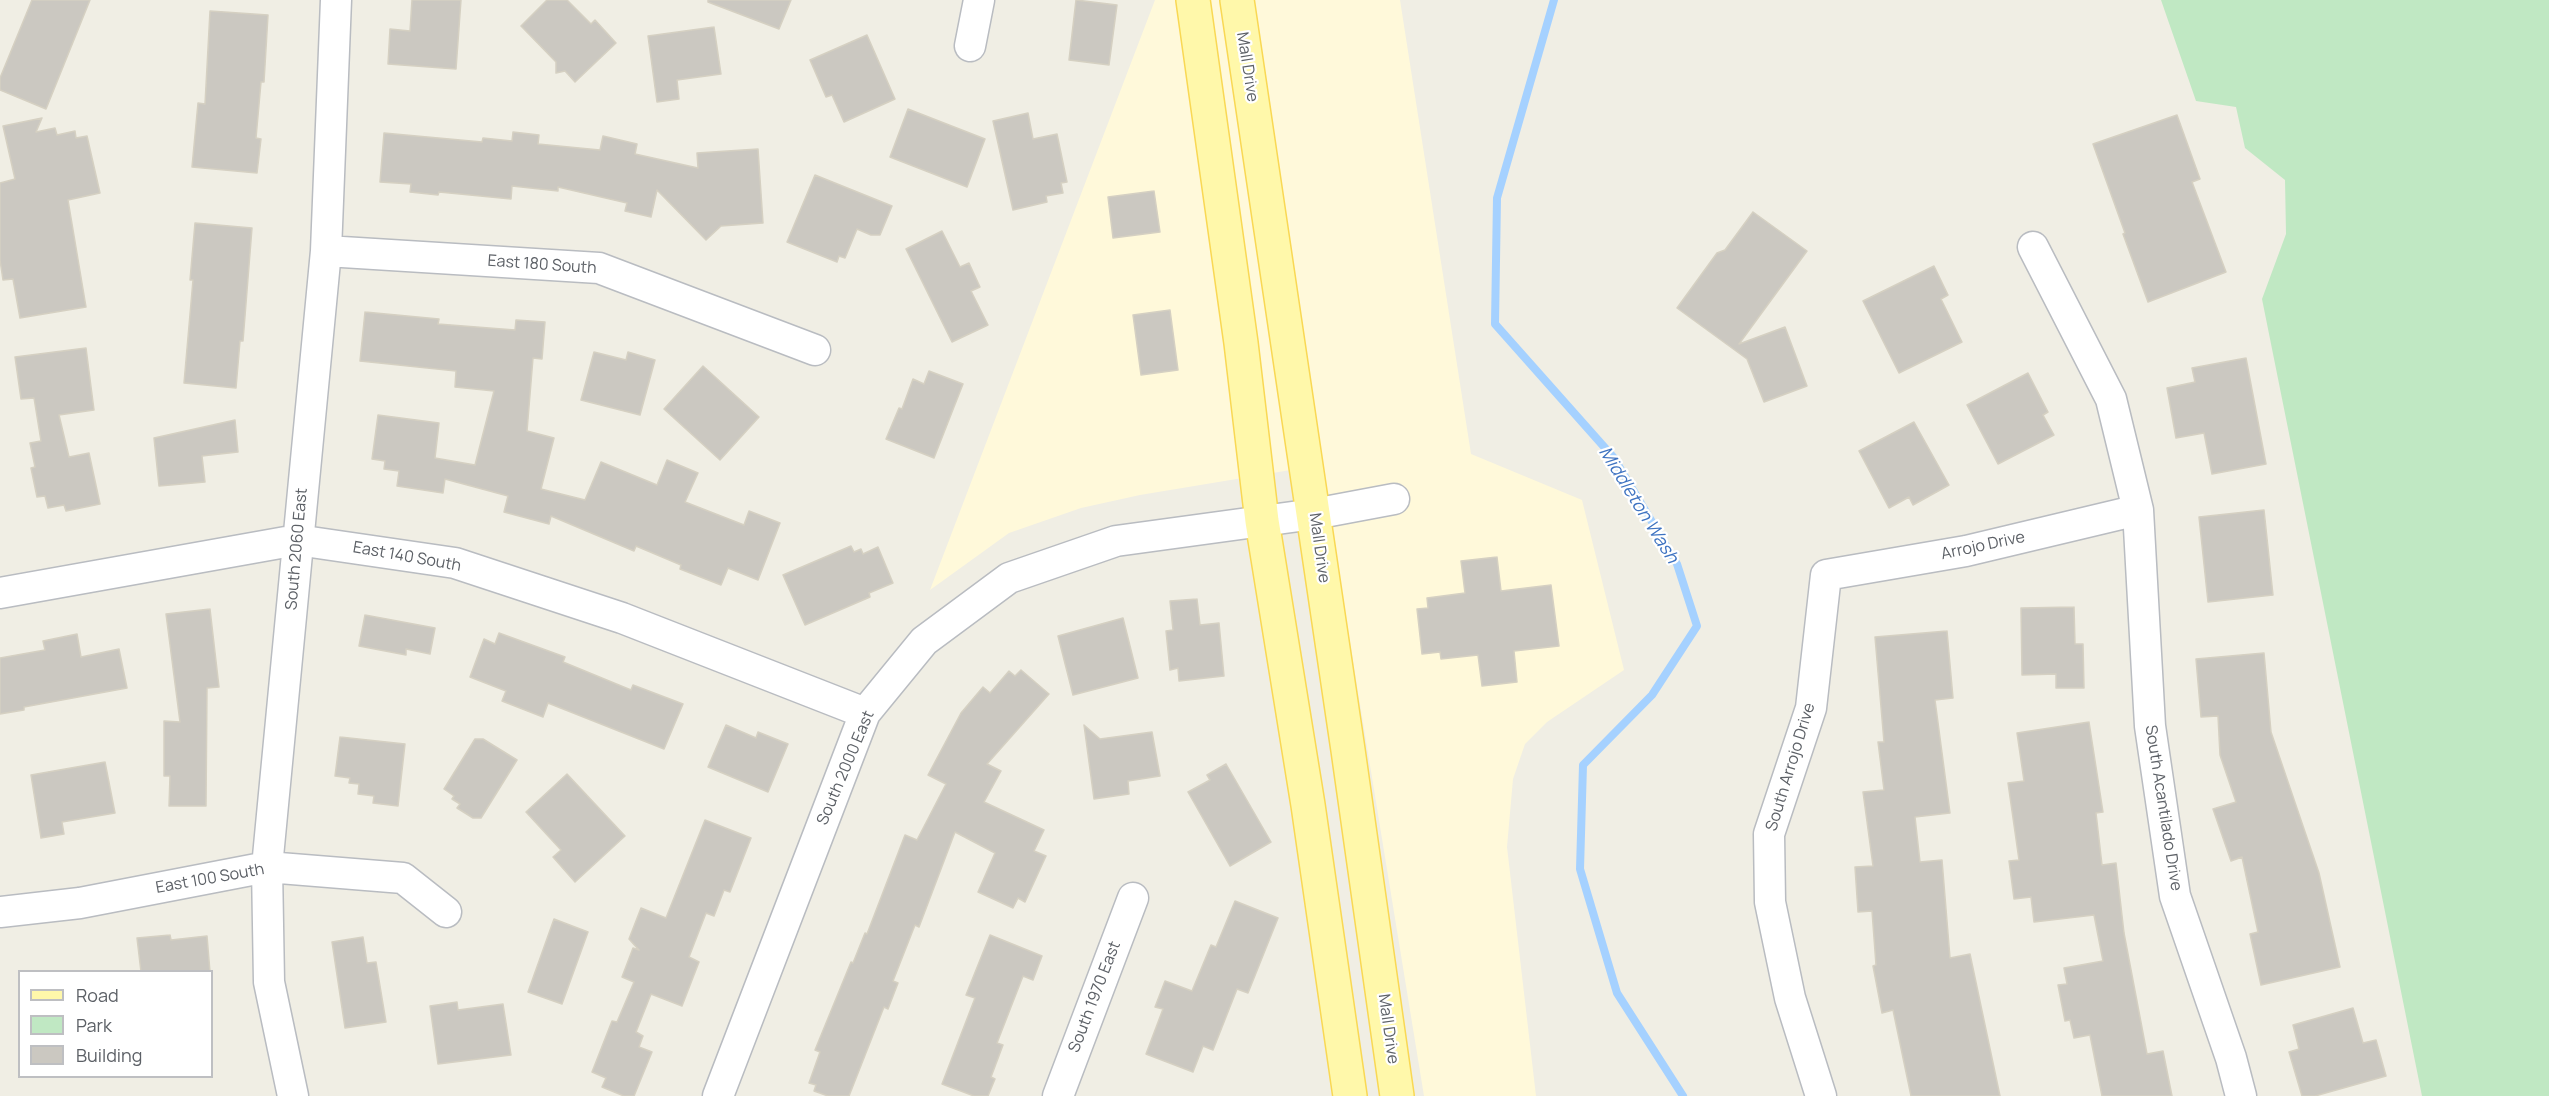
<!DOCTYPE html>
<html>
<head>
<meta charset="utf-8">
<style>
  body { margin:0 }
  #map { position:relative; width:2549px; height:1096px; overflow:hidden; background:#f0eee4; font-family:Manrope,sans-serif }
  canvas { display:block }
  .legend { position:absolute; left:18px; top:970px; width:195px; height:108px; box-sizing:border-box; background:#fff; border:2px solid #bebfc2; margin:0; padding:8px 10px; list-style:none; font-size:18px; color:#5c6066 }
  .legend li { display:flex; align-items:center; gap:12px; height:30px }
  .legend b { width:30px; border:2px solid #bebfc2 }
</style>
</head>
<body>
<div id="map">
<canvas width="2549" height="1096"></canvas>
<ul class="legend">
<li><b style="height:8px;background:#fff8aa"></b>Road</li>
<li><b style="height:16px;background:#c0e8c3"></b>Park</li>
<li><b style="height:16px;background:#cbc8c1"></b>Building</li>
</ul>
</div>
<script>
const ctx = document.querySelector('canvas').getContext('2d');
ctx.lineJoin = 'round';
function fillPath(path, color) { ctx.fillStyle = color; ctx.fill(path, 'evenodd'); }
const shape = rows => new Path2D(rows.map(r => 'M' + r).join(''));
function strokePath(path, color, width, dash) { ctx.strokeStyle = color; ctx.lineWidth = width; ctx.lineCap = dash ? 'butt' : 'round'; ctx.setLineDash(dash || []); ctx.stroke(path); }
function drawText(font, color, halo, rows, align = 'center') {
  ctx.font = font + ' Manrope,sans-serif'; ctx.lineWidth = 4.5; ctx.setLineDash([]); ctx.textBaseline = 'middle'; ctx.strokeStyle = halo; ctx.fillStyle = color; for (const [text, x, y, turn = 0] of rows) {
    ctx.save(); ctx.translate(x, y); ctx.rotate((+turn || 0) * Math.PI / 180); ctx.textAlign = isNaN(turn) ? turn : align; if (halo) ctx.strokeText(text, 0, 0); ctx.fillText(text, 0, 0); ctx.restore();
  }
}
const commercial = shape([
  [1155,0,1400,0,1471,454,1582,500,1624,670,1547,722,1525,744,1513,779,1507,847,1536,1096,1424,1096,1321,465,1140,495,1081,508,1009,533,930,590]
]);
const green = shape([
  [2161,0,2549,0,2549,1096,2422,1096,2262,299,2286,234,2285,180,2245,148,2236,107,2196,101]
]);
const stream = shape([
  [1554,0,1497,198,1495,324,1614,458,1677,564,1697,626,1652,695,1583,765,1580,869,1617,993,1683,1096]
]);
const building = shape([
  [32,0,90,0,46,109,0,90,0,78,32,0],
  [412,0,461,0,456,69,388,64,390,29,410,31,412,0],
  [547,0,567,0,591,24,595,20,616,43,575,82,565,71,556,73,556,62,521,26,547,0],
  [708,0,791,0,779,29,708,2,708,0],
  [1076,0,1117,5,1109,65,1069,60,1076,0],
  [210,11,268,15,264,82,261,82,256,138,261,139,257,173,192,167,198,103,205,104,210,11],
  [714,27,721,74,677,80,679,99,657,102,648,36,714,27],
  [867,35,895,99,844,122,832,95,826,97,810,60,867,35],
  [908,109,985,139,967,187,890,157,908,109],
  [1028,113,1033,139,1057,134,1067,182,1061,183,1063,193,1046,196,1047,202,1013,210,993,121,1028,113],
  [2177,115,2200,179,2192,182,2226,272,2148,302,2123,234,2125,233,2093,144,2177,115],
  [42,118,36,132,55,128,57,135,75,131,76,138,87,136,100,193,68,200,86,307,20,318,13,279,3,280,0,260,0,183,15,179,3,126,42,118],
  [513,132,539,135,538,144,600,150,603,136,637,144,635,154,698,168,697,153,758,149,763,223,721,226,706,240,657,190,651,217,625,211,627,203,558,187,558,191,512,186,511,199,439,192,438,195,410,192,411,184,380,182,384,133,482,142,483,138,512,141,513,132],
  [815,175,892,206,880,235,871,235,857,229,845,258,839,256,837,262,787,242,815,175],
  [1154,191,1160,232,1113,238,1108,197,1154,191],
  [1753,212,1807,251,1739,344,1785,327,1807,386,1764,402,1747,359,1677,308,1717,253,1725,250,1753,212],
  [195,223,252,228,243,341,240,341,236,388,184,383,193,280,190,280,195,223],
  [942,231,960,267,969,263,980,287,971,291,988,325,952,342,906,249,942,231],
  [1934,266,1948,295,1941,299,1962,342,1899,373,1863,301,1934,266],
  [1170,310,1178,370,1141,375,1133,315,1170,310],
  [365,312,439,319,438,324,515,330,516,320,545,322,542,359,533,358,527,431,554,438,541,489,585,500,601,462,657,485,667,460,698,473,685,502,744,525,749,511,780,523,758,580,728,568,721,585,680,569,681,565,636,546,634,551,551,516,549,524,504,512,508,496,445,479,443,493,397,486,399,471,384,469,385,461,372,459,378,415,439,423,435,458,475,465,494,391,455,387,456,371,360,361,365,312],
  [86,348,94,410,59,415,69,457,89,453,100,504,66,511,64,505,48,508,45,496,37,497,31,468,35,467,30,443,41,441,34,398,21,399,15,357,86,348],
  [594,352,626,360,628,352,655,360,640,415,581,400,594,352],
  [2246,358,2266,464,2212,474,2204,433,2176,438,2167,388,2195,382,2192,368,2246,358],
  [703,366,759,417,720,460,664,409,703,366],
  [929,371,963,384,934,458,886,439,899,408,902,409,913,379,924,384,929,371],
  [2028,373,2048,412,2043,415,2054,435,1998,464,1967,405,2028,373],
  [235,420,238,452,202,456,205,482,159,486,154,438,235,420],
  [1914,422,1949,485,1913,505,1909,497,1889,508,1859,451,1914,422],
  [2264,510,2273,595,2208,602,2199,517,2264,510],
  [851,546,854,552,861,549,863,554,878,547,893,583,869,593,870,597,805,625,783,575,851,546],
  [1497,557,1501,591,1551,585,1559,646,1514,651,1517,682,1482,686,1478,655,1441,659,1440,652,1422,654,1417,609,1428,608,1427,598,1465,593,1461,561,1497,557],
  [1197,599,1200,625,1219,623,1224,676,1179,681,1178,668,1170,670,1166,631,1173,630,1170,601,1197,599],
  [2074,607,2075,644,2083,644,2084,688,2056,688,2056,674,2022,675,2021,608,2074,607],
  [210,609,219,687,207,688,206,806,169,806,170,776,164,776,164,721,180,722,166,614,210,609],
  [365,615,435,628,430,654,406,649,406,655,359,646,365,615],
  [1123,618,1138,678,1073,695,1058,636,1123,618],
  [1947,631,1953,698,1935,700,1950,813,1915,817,1920,862,1942,860,1950,958,1970,954,2000,1096,1911,1096,1893,1010,1882,1013,1873,966,1876,965,1872,911,1858,912,1855,867,1873,866,1863,792,1884,790,1878,742,1884,742,1875,637,1947,631],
  [499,633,565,657,563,662,631,690,633,685,683,704,664,749,548,703,543,717,502,701,506,691,470,677,484,639,495,644,499,633],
  [77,634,81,657,119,649,127,688,24,707,24,710,0,714,0,658,45,650,43,641,77,634],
  [2264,653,2271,732,2319,873,2340,967,2261,985,2250,934,2258,932,2242,857,2231,861,2213,809,2236,802,2220,755,2218,716,2201,717,2196,659,2264,653],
  [1021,670,1049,694,987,764,1001,771,984,802,1044,830,1034,851,1046,856,1025,902,1018,898,1013,908,978,892,995,853,955,832,919,927,915,925,893,981,898,983,888,1009,884,1007,849,1096,828,1096,814,1091,816,1085,809,1083,820,1052,815,1050,851,962,853,963,865,933,867,934,905,835,917,840,946,784,928,775,961,713,983,687,990,693,1009,671,1015,676,1021,670],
  [2089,722,2103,812,2096,813,2102,865,2116,863,2124,933,2147,1054,2163,1051,2172,1096,2102,1096,2090,1035,2074,1038,2070,1020,2065,1021,2058,985,2067,984,2064,968,2103,961,2094,915,2034,922,2031,897,2014,899,2009,861,2019,860,2008,783,2024,781,2017,733,2089,722],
  [726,725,756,738,758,732,788,744,768,792,708,767,726,725],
  [1084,725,1100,739,1152,732,1160,776,1128,781,1129,794,1094,799,1084,725],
  [340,737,405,744,398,806,373,803,374,796,358,794,359,784,349,783,350,778,335,776,340,737],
  [475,739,483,739,517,760,481,818,473,818,457,808,460,804,452,799,454,796,444,789,475,739],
  [105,762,115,813,62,822,64,834,41,838,31,775,105,762],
  [1226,764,1271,842,1230,866,1188,792,1210,780,1207,775,1226,764],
  [567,774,625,836,575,882,553,857,561,850,526,812,567,774],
  [705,820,751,838,730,892,724,890,714,916,706,913,689,957,699,962,682,1006,651,994,636,1032,643,1036,639,1047,652,1052,634,1096,624,1096,602,1087,606,1078,592,1072,612,1021,617,1022,634,982,622,977,633,948,639,950,629,939,641,908,666,918,705,820],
  [1235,901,1278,918,1248,993,1237,989,1213,1050,1203,1046,1193,1072,1146,1054,1163,1009,1155,1007,1165,981,1192,991,1211,945,1216,947,1235,901],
  [554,919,588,932,562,1004,528,992,554,919],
  [170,935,171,940,207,936,210,972,141,972,137,938,170,935],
  [990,935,1042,956,1033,980,1023,976,997,1043,1003,1045,991,1077,995,1079,988,1096,974,1096,942,1084,975,998,966,995,990,935],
  [363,937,367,963,376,962,386,1022,345,1028,332,942,363,937],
  [457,1002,458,1010,503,1004,511,1055,438,1064,430,1006,457,1002],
  [2353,1008,2363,1043,2376,1040,2386,1076,2315,1096,2302,1096,2289,1052,2299,1049,2293,1025,2353,1008]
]);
const minor = shape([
  [970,46,979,0],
  [2033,247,2111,399,2138,510,2150,726,2175,896,2231,1058,2241,1096],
  [326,251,599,268,815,350],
  [0,593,297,540,455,563,622,618,865,713],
  [0,912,80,903,267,867,403,878,446,912],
  [293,1096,269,982,267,867,326,251,336,0],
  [718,1096,865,713,924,641,1009,578,1116,541,1314,514,1394,499],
  [1058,1096,1133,898],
  [1821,1096,1790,998,1770,902,1769,834,1811,708,1826,575,1966,551,2138,510]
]);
const major = shape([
  [1193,0,1241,343,1262,521,1308,805,1350,1096],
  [1237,0,1348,750,1397,1096]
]);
const streetNames = [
  ["Mall Drive",1247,67,81],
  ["East 180 South",542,265,4],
  ["Arrojo Drive",1983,546,-12],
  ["Mall Drive",1319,548,82],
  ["South 2060 East",297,549,-85],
  ["East 140 South",407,557,10],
  ["South Arrojo Drive",1791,767,-73],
  ["South 2000 East",846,768,-67],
  ["South Acantilado Drive",2163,808,81],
  ["East 100 South",210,879,-10],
  ["South 1970 East",1095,997,-69],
  ["Mall Drive",1388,1029,82]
];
const waterNames = [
  ["Middleton Wash",1638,505,58]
];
fillPath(commercial, '#fff9da');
fillPath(green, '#c0e8c3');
strokePath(stream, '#a5d1ff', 8);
fillPath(building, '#cbc8c1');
strokePath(building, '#d5d0c2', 1.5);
strokePath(minor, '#b9bcc1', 33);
strokePath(major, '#f9d854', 36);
strokePath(minor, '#fff', 30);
strokePath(major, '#fff8aa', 33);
drawText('16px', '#5c6066', '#fff', streetNames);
drawText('italic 18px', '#3e73c1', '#fff', waterNames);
</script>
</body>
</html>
